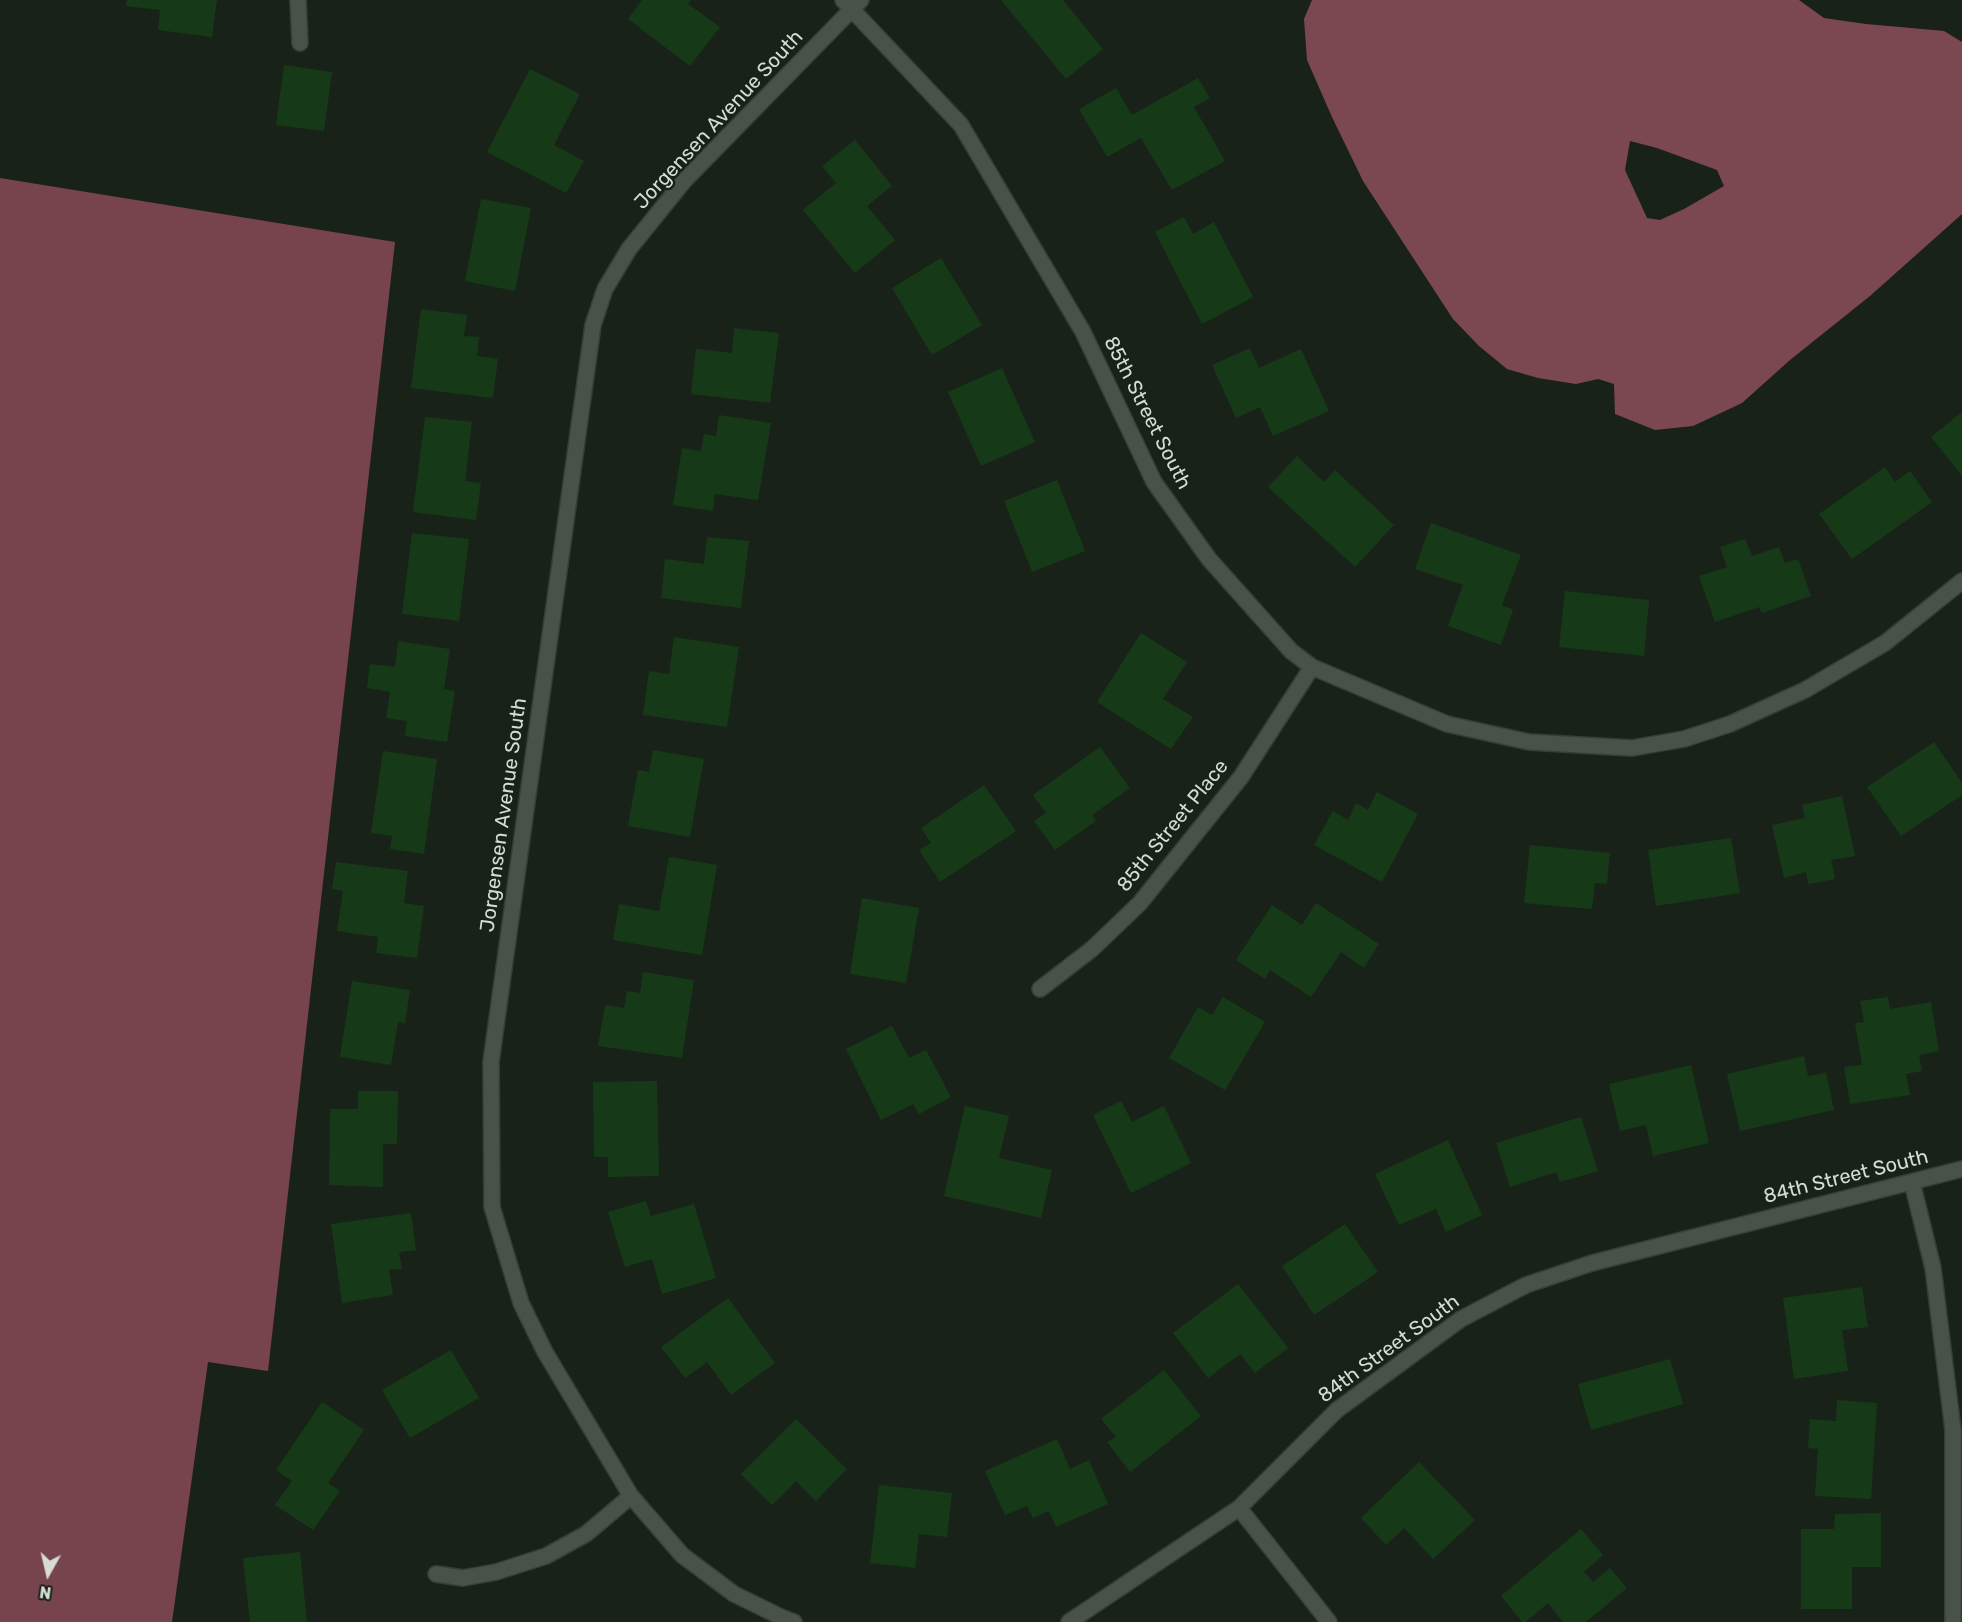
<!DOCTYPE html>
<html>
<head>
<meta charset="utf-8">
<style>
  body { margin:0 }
  #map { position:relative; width:1962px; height:1622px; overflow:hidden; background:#192219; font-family:Rubik,sans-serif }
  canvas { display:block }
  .north { position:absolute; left:18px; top:1544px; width:60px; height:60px; -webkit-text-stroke:4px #192219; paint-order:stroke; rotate:188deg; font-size:16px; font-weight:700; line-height:24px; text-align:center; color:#d5dbd5 }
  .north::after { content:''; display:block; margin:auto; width:21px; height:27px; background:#d5dbd5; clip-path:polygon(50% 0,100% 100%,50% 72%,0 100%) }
</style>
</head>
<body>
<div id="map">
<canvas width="1962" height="1622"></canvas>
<div class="north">N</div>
</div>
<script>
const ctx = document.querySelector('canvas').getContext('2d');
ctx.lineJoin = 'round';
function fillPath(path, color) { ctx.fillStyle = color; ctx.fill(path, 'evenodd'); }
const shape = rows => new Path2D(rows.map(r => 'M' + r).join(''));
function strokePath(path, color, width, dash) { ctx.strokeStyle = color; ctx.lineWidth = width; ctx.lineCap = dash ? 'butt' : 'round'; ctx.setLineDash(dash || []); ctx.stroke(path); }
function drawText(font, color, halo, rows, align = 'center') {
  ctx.font = font + ' Rubik,sans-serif'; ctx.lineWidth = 5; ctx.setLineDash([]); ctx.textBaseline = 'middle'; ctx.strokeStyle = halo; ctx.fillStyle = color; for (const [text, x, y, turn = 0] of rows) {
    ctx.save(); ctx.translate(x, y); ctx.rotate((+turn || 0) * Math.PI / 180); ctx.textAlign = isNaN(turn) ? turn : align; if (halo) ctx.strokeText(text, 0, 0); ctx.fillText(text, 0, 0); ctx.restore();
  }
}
const forest = shape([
  [0,178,395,242,268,1371,208,1362,172,1622,0,1622]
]);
const water = shape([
  [1312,0,1799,0,1824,18,1866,24,1944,31,1962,42,1962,214,1870,296,1790,360,1742,403,1693,426,1655,430,1615,414,1614,384,1598,379,1576,384,1538,378,1507,369,1479,346,1453,319,1363,181,1332,117,1307,60,1304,19],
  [1630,141,1657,148,1717,170,1724,186,1684,209,1660,220,1647,218,1625,170]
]);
const building = shape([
  [127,0,217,0,212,37,158,30,160,10,126,6],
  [642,0,691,0,688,4,720,27,690,66,628,19],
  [1001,0,1063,0,1103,49,1066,79],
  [284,65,332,72,324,131,276,125],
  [530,69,580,94,554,145,584,161,566,193,487,152],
  [1198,78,1210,98,1194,107,1225,161,1172,190,1141,138,1107,157,1079,109,1116,88,1132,115],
  [855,140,892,186,867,206,895,240,855,273,803,210,836,183,822,166],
  [481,199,531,208,515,291,465,281],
  [1184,217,1193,234,1214,222,1253,297,1202,324,1155,232],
  [941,258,982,325,932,355,892,288],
  [421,309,467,315,464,336,479,337,477,356,498,359,493,398,411,388],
  [734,328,779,333,770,403,691,394,696,349,732,353],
  [1250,348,1259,368,1301,349,1329,411,1273,436,1260,407,1236,418,1212,365],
  [1002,368,1035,442,981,466,948,392],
  [1962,412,1962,476,1931,437],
  [719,415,771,423,758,500,715,494,713,511,673,505,682,448,701,451,704,434,716,436],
  [425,417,472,422,465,481,481,483,476,520,413,512],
  [1297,456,1324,482,1335,470,1394,525,1355,567,1268,487],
  [1885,467,1895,482,1910,471,1932,502,1852,559,1819,514],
  [1057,480,1085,551,1032,572,1004,501],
  [1431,523,1521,555,1502,605,1513,610,1501,645,1448,626,1463,585,1415,569],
  [412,533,469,539,459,621,402,614],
  [707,537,749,541,741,608,661,598,665,559,704,564],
  [1745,539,1752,556,1779,547,1785,563,1798,559,1811,596,1762,613,1759,607,1715,622,1699,576,1727,567,1720,547],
  [1565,591,1649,600,1644,656,1559,647],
  [1141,633,1187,662,1163,699,1193,717,1171,749,1097,702],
  [674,637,739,647,727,727,643,715,649,671,669,674],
  [398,641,450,649,444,689,455,691,447,742,405,736,407,721,386,718,390,692,367,688,370,664,395,667],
  [1934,742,1962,783,1962,795,1901,836,1867,787],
  [1100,747,1130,788,1092,815,1096,821,1055,850,1034,821,1046,813,1033,795],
  [653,750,704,759,690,837,628,826,638,770,649,772],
  [383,751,437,759,424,854,390,849,392,836,371,833],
  [984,785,1016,831,940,882,919,850,931,843,921,828],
  [1377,792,1418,814,1382,882,1314,845,1333,811,1348,820,1356,803,1368,810],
  [1842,796,1855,856,1831,860,1835,879,1808,884,1806,872,1784,878,1772,825,1805,818,1802,805],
  [1731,838,1740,893,1656,906,1648,850],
  [1530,845,1610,853,1607,884,1595,883,1592,909,1524,903],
  [669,857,717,865,702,955,613,940,619,904,659,911],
  [336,862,408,871,404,903,424,906,417,958,376,953,378,937,337,931,343,891,332,889],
  [862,898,919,908,906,983,850,974],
  [1316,903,1379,944,1364,968,1341,952,1311,997,1270,970,1265,979,1236,960,1272,905,1302,925],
  [643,972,694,980,682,1058,598,1046,605,1005,624,1008,627,991,640,993],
  [352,981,410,990,405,1023,398,1022,391,1065,340,1057],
  [1223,997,1265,1022,1225,1090,1169,1058,1198,1007,1212,1015],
  [1888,997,1890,1009,1931,1002,1939,1051,1919,1055,1922,1071,1906,1074,1910,1095,1850,1104,1844,1067,1862,1065,1855,1023,1864,1022,1860,1001],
  [892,1026,909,1058,926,1050,951,1097,919,1114,913,1104,881,1120,846,1049],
  [1804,1056,1808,1076,1826,1073,1834,1110,1740,1131,1727,1074],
  [1691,1065,1709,1143,1653,1156,1646,1125,1620,1131,1609,1084],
  [657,1081,659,1176,608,1177,608,1157,594,1157,593,1082],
  [358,1091,398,1091,397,1144,383,1144,383,1187,329,1185,330,1109,358,1109],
  [1121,1101,1132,1122,1164,1106,1191,1163,1131,1193,1093,1115],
  [965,1106,1009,1116,999,1158,1052,1170,1041,1218,944,1196],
  [1581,1117,1598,1171,1560,1182,1556,1172,1510,1187,1496,1143],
  [1448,1140,1482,1215,1446,1232,1436,1209,1399,1225,1375,1174],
  [646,1201,651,1216,694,1204,716,1278,662,1294,652,1259,625,1267,608,1212],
  [411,1213,416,1250,399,1252,402,1269,389,1270,393,1295,342,1303,331,1224],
  [1345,1224,1378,1272,1314,1315,1282,1266],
  [1238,1284,1288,1348,1255,1373,1240,1354,1208,1378,1173,1333],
  [1862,1287,1868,1327,1842,1330,1848,1371,1794,1379,1783,1298],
  [728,1298,775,1363,731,1395,707,1362,685,1378,661,1347],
  [451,1350,479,1398,410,1438,382,1390],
  [1670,1359,1683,1404,1591,1430,1578,1384],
  [1164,1370,1201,1416,1130,1472,1107,1442,1116,1437,1101,1419],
  [1837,1400,1877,1403,1871,1499,1815,1496,1818,1449,1808,1448,1810,1419,1836,1421],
  [322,1402,364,1430,328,1483,340,1491,313,1530,275,1505,292,1481,276,1470],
  [796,1419,847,1469,816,1501,796,1481,772,1505,741,1474],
  [1057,1439,1070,1469,1089,1460,1108,1504,1056,1527,1049,1511,1033,1518,1027,1506,1005,1515,985,1471],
  [1419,1462,1475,1520,1433,1559,1404,1528,1386,1545,1361,1518],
  [879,1485,952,1493,947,1537,919,1534,915,1568,870,1563],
  [1881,1513,1881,1567,1852,1567,1852,1609,1801,1609,1801,1529,1834,1529,1835,1514],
  [1581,1529,1603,1555,1584,1572,1593,1582,1610,1568,1627,1588,1586,1622,1563,1622,1548,1603,1526,1622,1522,1622,1501,1596],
  [300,1552,307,1622,250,1622,243,1558]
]);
const service = shape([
  [298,0,300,43]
]);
const minor = shape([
  [843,0,961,125,1083,332,1154,482,1209,559,1291,651,1312,667,1447,724,1529,742,1632,748,1684,739,1730,724,1805,690,1885,643,1962,581],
  [1040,989,1092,949,1140,903,1241,777,1312,667],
  [1912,1182,1933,1268,1953,1430,1953,1622],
  [1239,1508,1329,1622],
  [436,1574,463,1578,496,1572,546,1556,586,1534,631,1496],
  [794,1622,783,1618,734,1594,682,1555,631,1496,545,1352,521,1303,492,1207,491,1062,593,325,605,289,629,249,684,181,861,0],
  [1069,1622,1239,1508,1337,1410,1461,1319,1526,1285,1592,1263,1962,1169]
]);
const streetNames = [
  ["Jorgensen Avenue South",719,120,-47],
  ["85th Street South",1147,413,63],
  ["Jorgensen Avenue South",504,815,-82],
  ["85th Street Place",1173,826,-51],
  ["84th Street South",1846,1177,-14],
  ["84th Street South",1389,1349,-36]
];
fillPath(forest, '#77444e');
fillPath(water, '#7b4852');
fillPath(building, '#163a18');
strokePath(service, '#373d37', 18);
strokePath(minor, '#373d37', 18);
strokePath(service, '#485248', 15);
strokePath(minor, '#485248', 15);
drawText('20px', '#d5dbd5', '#192219', streetNames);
</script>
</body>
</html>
